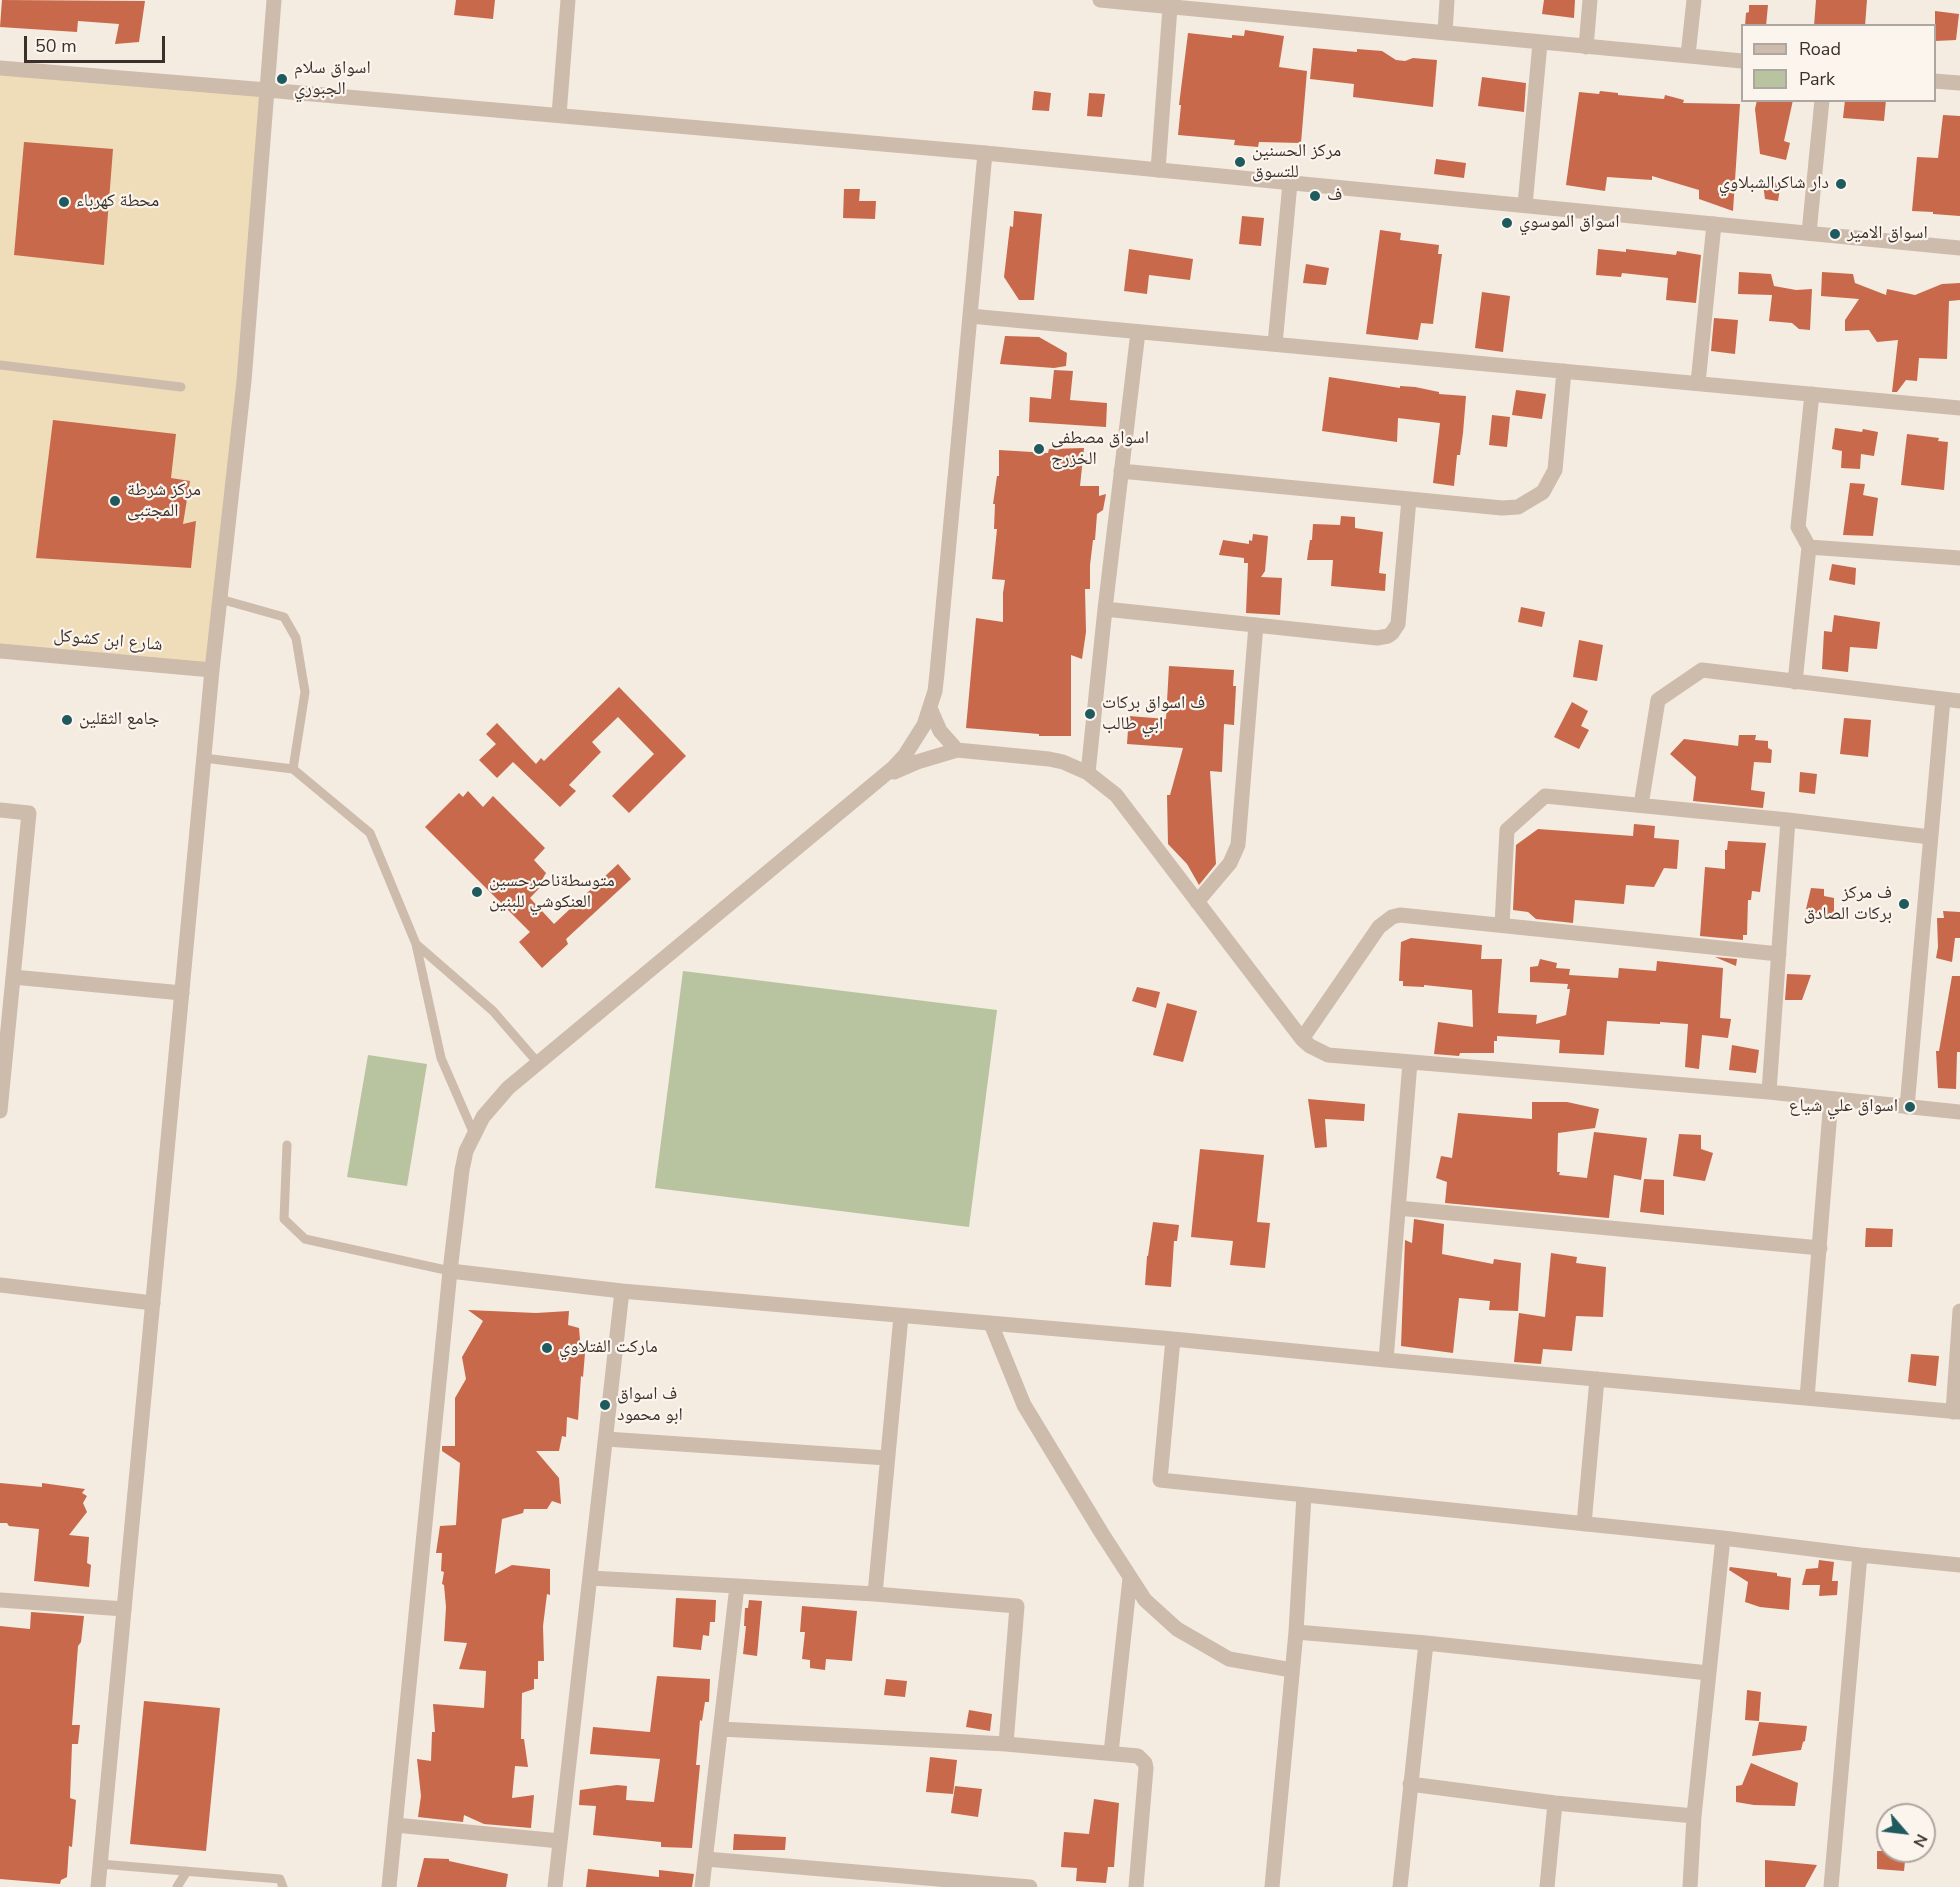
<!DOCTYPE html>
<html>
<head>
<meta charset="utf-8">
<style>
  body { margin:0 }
  #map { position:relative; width:1960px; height:1887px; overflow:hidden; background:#f4ebe1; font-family:"Nunito Sans",sans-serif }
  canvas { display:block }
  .legend { position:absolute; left:1741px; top:24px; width:195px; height:78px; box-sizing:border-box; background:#fbf5ee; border:2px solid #aea6a0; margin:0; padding:8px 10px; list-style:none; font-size:18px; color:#3b302b }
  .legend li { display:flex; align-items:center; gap:12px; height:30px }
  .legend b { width:30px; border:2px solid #aea6a0 }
  .north { position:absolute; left:1876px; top:1803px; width:60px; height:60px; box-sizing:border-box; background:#fbf5ee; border:2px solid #aea6a0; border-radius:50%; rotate:118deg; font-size:16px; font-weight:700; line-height:24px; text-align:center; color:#3b302b }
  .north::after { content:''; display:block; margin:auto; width:21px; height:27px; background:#1f5a5e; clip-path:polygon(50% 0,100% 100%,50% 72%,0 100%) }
  .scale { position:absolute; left:24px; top:36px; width:141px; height:27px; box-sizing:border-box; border:3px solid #3b302b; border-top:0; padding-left:8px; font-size:18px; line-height:21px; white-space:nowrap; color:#3b302b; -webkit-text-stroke:4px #fbf5ee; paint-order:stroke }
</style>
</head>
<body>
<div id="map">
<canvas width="1960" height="1887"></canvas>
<ul class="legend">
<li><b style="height:8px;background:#cdbbac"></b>Road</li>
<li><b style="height:16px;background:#b8c4a0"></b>Park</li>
</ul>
<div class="north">N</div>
<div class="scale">50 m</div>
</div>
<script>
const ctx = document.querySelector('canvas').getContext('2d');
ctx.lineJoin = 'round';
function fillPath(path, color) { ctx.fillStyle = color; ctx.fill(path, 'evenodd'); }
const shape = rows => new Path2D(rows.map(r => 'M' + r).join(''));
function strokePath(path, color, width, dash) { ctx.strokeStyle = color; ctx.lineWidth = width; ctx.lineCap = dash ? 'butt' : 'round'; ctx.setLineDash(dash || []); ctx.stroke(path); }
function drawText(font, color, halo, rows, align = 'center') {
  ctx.font = font + ' "Nunito Sans","Noto Naskh Arabic",sans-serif'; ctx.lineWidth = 4.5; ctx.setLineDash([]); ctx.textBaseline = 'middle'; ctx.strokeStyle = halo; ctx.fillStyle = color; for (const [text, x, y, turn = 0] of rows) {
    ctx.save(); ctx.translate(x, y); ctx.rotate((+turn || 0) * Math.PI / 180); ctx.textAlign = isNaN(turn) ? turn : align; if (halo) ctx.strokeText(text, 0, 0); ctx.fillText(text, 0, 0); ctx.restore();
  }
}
const green = shape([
  [683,971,997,1010,969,1227,655,1188],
  [368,1055,427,1064,407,1186,347,1177]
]);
const sand = shape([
  [0,68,267,90,212,670,0,650]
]);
const building = shape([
  [2,0,145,1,139,42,115,44,119,24,78,21,77,32,0,27],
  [456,0,495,0,493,19,454,15],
  [1544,0,1575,0,1574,18,1542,14],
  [1816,0,1867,0,1865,26,1814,26],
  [1749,5,1768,5,1766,26,1745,26,1746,13,1749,12],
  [1935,11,1959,14,1956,40,1935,41],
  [1245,30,1284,36,1279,67,1307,71,1301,143,1259,142,1258,147,1234,145,1235,140,1178,135,1181,105,1179,105,1188,33,1232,38,1232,35,1244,36],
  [1313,48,1357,52,1357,49,1382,51,1396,60,1405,61,1413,58,1437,60,1433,107,1353,97,1354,84,1310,79],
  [1482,77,1526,83,1524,112,1478,106],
  [1034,91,1051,93,1049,111,1032,110],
  [1600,91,1618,93,1618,95,1664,99,1665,95,1684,100,1683,103,1740,104,1733,211,1699,199,1699,190,1652,176,1652,180,1607,177,1605,191,1566,185,1579,92,1599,94],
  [1089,93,1105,94,1102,117,1087,116],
  [1757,100,1793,100,1784,141,1790,143,1786,160,1760,154,1755,109],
  [1845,100,1886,100,1884,121,1843,118],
  [1943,115,1960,116,1960,216,1933,214,1933,212,1912,211,1917,157,1938,158],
  [24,142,113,149,104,265,14,255],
  [1436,159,1466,163,1464,178,1434,174],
  [1781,182,1778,201,1765,199,1763,184],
  [844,189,860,189,859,201,876,201,875,219,843,218],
  [1014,211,1042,214,1034,300,1019,300,1004,277,1010,226,1013,227],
  [1242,216,1264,218,1261,246,1239,244],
  [1380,230,1401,233,1400,240,1439,245,1438,254,1442,254,1433,324,1421,323,1418,340,1366,334],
  [1129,249,1193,259,1190,280,1149,275,1147,294,1124,291],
  [1598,249,1626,252,1626,249,1676,255,1677,251,1701,255,1696,303,1666,300,1668,278,1622,273,1621,277,1596,275],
  [1306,264,1329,268,1326,285,1303,283],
  [1739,272,1771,274,1774,286,1796,290,1812,289,1810,330,1799,329,1792,323,1769,321,1772,295,1738,294],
  [1822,272,1853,274,1855,283,1886,295,1887,289,1915,295,1942,284,1960,283,1960,300,1949,301,1947,359,1919,358,1917,381,1906,380,1897,392,1892,392,1898,340,1877,342,1869,330,1845,331,1845,320,1859,299,1821,296],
  [1482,292,1510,296,1503,352,1475,348],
  [1714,318,1738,320,1735,354,1711,351],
  [1005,336,1039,337,1067,353,1066,366,1054,368,1000,364],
  [1054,370,1073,371,1070,400,1107,403,1106,427,1029,422,1030,397,1051,399],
  [1329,377,1400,388,1400,386,1415,387,1439,392,1439,394,1466,396,1463,433,1460,455,1457,455,1454,486,1433,483,1440,423,1398,418,1397,442,1322,431],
  [1516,390,1546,394,1542,419,1512,415],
  [1492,415,1510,417,1507,447,1489,445],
  [53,420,176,434,171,478,190,481,183,524,196,521,191,568,36,558],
  [1835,428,1862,432,1863,429,1878,432,1874,456,1861,454,1860,469,1841,468,1842,451,1832,449],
  [1907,434,1939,438,1938,441,1948,442,1944,490,1901,485],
  [1084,448,1080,486,1099,486,1099,496,1106,494,1103,510,1097,514,1095,540,1093,540,1090,565,1090,589,1085,589,1086,632,1082,659,1071,655,1071,736,1039,736,1039,734,966,728,976,618,1003,622,1003,593,1005,580,992,579,997,529,994,529,995,504,993,504,997,476,999,476,999,450,1048,453,1049,449],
  [1850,483,1865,484,1863,495,1878,498,1873,536,1843,535],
  [1341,516,1355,517,1355,528,1383,532,1379,573,1386,574,1385,591,1331,586,1333,560,1307,560,1310,540,1312,540,1313,524,1340,525],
  [1253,534,1268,536,1265,571,1261,577,1282,578,1280,615,1246,613,1248,563,1244,563,1244,558,1219,555,1223,540,1249,544,1249,540,1252,541],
  [1832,564,1856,568,1855,585,1829,580],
  [1521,607,1545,612,1542,627,1518,622],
  [1834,615,1880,622,1877,649,1850,647,1848,672,1822,669,1824,631,1832,632],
  [1579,640,1603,645,1597,681,1573,677],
  [1169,666,1234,670,1233,686,1236,686,1234,725,1224,724,1222,772,1210,771,1216,864,1199,885,1187,864,1168,844,1167,795,1170,795,1183,748,1127,744,1129,716,1166,719],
  [619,687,686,756,629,813,612,796,654,754,618,717,592,742,601,752,569,785,576,791,560,807,513,762,497,778,479,760,496,744,486,734,497,723,536,764,541,758,544,761],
  [1572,702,1588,711,1581,726,1589,730,1579,749,1554,737],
  [1844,718,1871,720,1868,757,1840,754],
  [1739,735,1756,735,1755,740,1768,741,1768,748,1772,750,1771,763,1754,762,1751,790,1765,792,1763,808,1693,801,1696,777,1670,754,1684,739,1738,746],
  [1800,772,1817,774,1815,794,1799,792],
  [468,791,483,807,493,796,545,848,534,860,546,873,543,878,546,881,530,898,554,924,618,864,631,879,566,939,568,944,542,968,519,942,530,932,425,827,459,793,463,797],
  [1634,824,1655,826,1654,838,1679,840,1677,869,1664,868,1654,887,1626,885,1624,904,1575,900,1573,923,1536,919,1528,912,1513,910,1516,845,1538,829,1633,836],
  [1728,841,1766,843,1760,892,1752,891,1751,900,1748,900,1747,935,1743,935,1743,940,1700,936,1705,867,1725,869,1725,850,1727,850],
  [1811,888,1824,889,1824,896,1834,898,1834,916,1818,914,1806,909],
  [1943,911,1960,912,1960,938,1955,938,1952,962,1936,958,1938,947,1937,918,1944,918],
  [1411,938,1482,945,1481,959,1502,959,1498,1013,1537,1015,1536,1024,1566,1015,1570,989,1567,989,1568,984,1530,982,1530,967,1538,966,1540,959,1557,963,1556,968,1570,969,1569,975,1618,978,1619,968,1656,971,1657,961,1723,968,1720,1018,1731,1019,1728,1038,1702,1035,1699,1069,1685,1067,1688,1024,1660,1022,1660,1024,1607,1021,1604,1055,1559,1053,1560,1040,1497,1036,1497,1041,1494,1041,1494,1053,1460,1053,1459,1056,1434,1054,1438,1022,1473,1027,1472,990,1424,985,1424,987,1403,986,1403,981,1399,981,1401,942],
  [1715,957,1737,959,1736,966],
  [1787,974,1811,975,1802,1000,1785,1000],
  [1952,976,1960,976,1960,1052,1957,1052,1956,1089,1938,1088,1936,1051,1939,1051],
  [1137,987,1160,992,1156,1008,1132,1001],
  [1167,1003,1197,1011,1183,1062,1153,1055],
  [1732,1045,1759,1050,1756,1073,1729,1070],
  [1308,1099,1365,1104,1364,1121,1325,1119,1327,1147,1315,1148],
  [1532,1102,1567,1102,1599,1109,1595,1128,1558,1133,1557,1172,1560,1172,1559,1175,1587,1178,1594,1132,1647,1138,1641,1180,1614,1175,1609,1218,1445,1203,1447,1182,1436,1178,1441,1156,1452,1158,1458,1113,1532,1119],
  [1679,1134,1701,1135,1701,1149,1713,1153,1705,1181,1673,1176],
  [1200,1149,1264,1155,1257,1222,1270,1223,1265,1268,1230,1265,1233,1241,1191,1237],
  [1644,1179,1664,1180,1664,1215,1640,1212],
  [1414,1219,1444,1224,1442,1254,1493,1264,1494,1259,1521,1263,1518,1311,1489,1310,1490,1301,1459,1298,1453,1353,1401,1346,1405,1240,1412,1243],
  [1153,1222,1179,1225,1177,1241,1174,1241,1171,1287,1145,1285,1147,1256,1148,1256],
  [1866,1228,1893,1229,1892,1247,1865,1247],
  [1551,1253,1577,1257,1576,1263,1606,1267,1603,1317,1576,1316,1572,1351,1543,1349,1541,1364,1514,1362,1519,1313,1545,1317],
  [468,1310,536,1313,569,1311,568,1325,579,1328,581,1352,585,1353,583,1377,581,1376,578,1420,567,1417,566,1437,562,1436,559,1451,536,1451,559,1478,561,1504,552,1501,547,1509,524,1509,523,1513,502,1519,495,1574,512,1565,550,1569,550,1595,547,1594,543,1626,544,1661,538,1661,538,1679,534,1679,534,1689,522,1693,521,1739,524,1739,528,1767,515,1766,512,1798,534,1795,531,1828,484,1824,464,1815,463,1822,418,1817,421,1796,417,1759,431,1761,432,1732,435,1732,433,1704,484,1708,486,1671,459,1669,467,1643,444,1641,446,1607,444,1585,442,1584,444,1572,441,1571,442,1553,436,1553,440,1526,456,1525,460,1463,442,1451,442,1446,455,1446,455,1398,466,1379,462,1357,483,1321],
  [1911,1354,1939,1356,1936,1386,1908,1382],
  [0,1483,42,1487,42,1483,85,1489,82,1493,87,1496,83,1503,87,1512,69,1535,89,1537,87,1563,91,1565,89,1587,34,1581,39,1529,9,1526,7,1523,0,1523],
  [1819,1560,1834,1562,1832,1581,1838,1581,1837,1595,1819,1596,1820,1585,1802,1585,1806,1569,1818,1568],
  [1730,1567,1777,1573,1777,1576,1791,1578,1789,1610,1760,1607,1745,1602,1748,1582,1729,1570],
  [676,1598,716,1600,715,1622,710,1622,709,1636,703,1635,701,1650,673,1647],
  [749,1600,762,1601,757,1656,743,1654,746,1626,744,1626,745,1608,748,1608],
  [802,1606,857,1611,852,1661,826,1659,825,1670,810,1668,810,1660,802,1659,805,1632,800,1632],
  [31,1612,84,1616,81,1642,78,1646,72,1725,80,1725,78,1744,72,1744,70,1798,76,1800,72,1847,69,1846,67,1877,61,1880,60,1884,0,1879,0,1626,30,1629],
  [657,1676,710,1679,709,1702,705,1702,702,1721,700,1720,696,1765,700,1765,692,1848,661,1847,661,1842,593,1835,596,1806,579,1805,580,1790,617,1785,627,1786,626,1800,654,1802,660,1759,590,1754,593,1727,650,1732],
  [886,1679,907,1681,905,1697,884,1695],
  [1747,1690,1761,1692,1759,1721,1745,1720],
  [144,1701,220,1708,206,1851,130,1844],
  [969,1710,992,1714,990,1731,966,1727],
  [1759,1722,1807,1726,1805,1741,1803,1742,1801,1750,1752,1756],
  [930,1757,957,1760,953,1794,926,1792],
  [1751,1763,1798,1783,1795,1806,1754,1805,1736,1802,1736,1786,1742,1785],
  [955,1786,982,1789,978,1817,951,1813],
  [1094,1799,1119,1803,1114,1867,1108,1867,1106,1883,1076,1881,1077,1868,1061,1867,1064,1832,1089,1834],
  [734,1834,786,1837,785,1850,733,1850],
  [1877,1851,1906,1851,1904,1871,1877,1869],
  [424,1858,449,1859,449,1861,508,1874,506,1887,417,1887],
  [1765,1860,1817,1865,1805,1887,1765,1887],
  [588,1869,659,1877,659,1870,694,1874,692,1887,586,1887]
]);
const service = shape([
  [0,365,181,387],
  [220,599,284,617,296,638,305,692,293,769],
  [204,758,293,769,370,833,416,944,493,1011,538,1063],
  [416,944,441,1058,474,1134],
  [287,1145,284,1219,305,1239,450,1271],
  [100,1864,280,1879,283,1887],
  [177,1887,187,1871]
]);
const minor = shape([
  [1100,0,1742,61],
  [1445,33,1447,0],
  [1586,47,1590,0],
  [1688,55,1694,0],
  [0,68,267,90,274,0],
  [1934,81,1960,83],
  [559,115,568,0],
  [1158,170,1170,7],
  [1525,205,1540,43],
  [1809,233,1822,100],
  [970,316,1960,408],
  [1275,344,1290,183],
  [1698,383,1714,224],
  [1121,471,1502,508,1518,507,1543,492,1555,470,1564,371],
  [1809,547,1960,558],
  [1105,609,1377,638,1388,636,1392,633,1398,624,1409,499],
  [1795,682,1809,547,1798,527,1812,394],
  [930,708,940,731,957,750],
  [894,772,917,762,957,750,1049,759,1063,762,1088,773,1116,795,1302,1039,1310,1046,1328,1055,1769,1092,1960,1112],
  [1088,773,1105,609,1138,332],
  [1641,805,1658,700,1702,670,1960,701],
  [0,810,29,813,0,1111],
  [1197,902,1230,863,1238,845,1256,625],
  [1502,925,1507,830,1545,796,1788,820,1930,837],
  [13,977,182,993],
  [1302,1039,1379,927,1392,917,1400,915,1779,954],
  [1769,1092,1788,820],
  [1907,1107,1943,699],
  [1398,1208,1820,1248],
  [450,1271,622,1291,1173,1339,1386,1360,1960,1412],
  [0,1285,153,1303],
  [991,1324,1024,1405,1101,1532,1145,1600,1177,1629,1229,1659,1292,1670],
  [1173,1339,1160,1480,1723,1538,1860,1555,1960,1565],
  [1386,1360,1410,1062],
  [1807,1398,1831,1099],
  [1953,1412,1960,1311],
  [606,1439,887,1458],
  [1584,1524,1597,1379],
  [590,1578,737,1586,702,1887],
  [737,1586,875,1594,1017,1606,1006,1744],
  [875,1594,901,1316],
  [0,1600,124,1609],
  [1296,1632,1426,1643,1708,1673],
  [721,1729,1006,1744,1138,1756,1145,1763,1146,1768,1136,1887],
  [1111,1753,1130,1578],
  [1410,1784,1555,1803,1694,1816],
  [395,1825,560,1841],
  [706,1859,1030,1887],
  [389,1887,450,1271,462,1170,466,1151,483,1117,508,1088,893,768,905,755,924,725,935,691,937,673,985,153],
  [555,1887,622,1291],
  [1272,1887,1296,1632,1304,1495],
  [1400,1887,1426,1643],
  [1547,1887,1555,1803],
  [1690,1887,1694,1816,1723,1538],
  [1831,1887,1860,1555]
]);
const tertiary = shape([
  [0,651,212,670],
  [98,1887,212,670,244,381,267,90,985,153,1960,248]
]);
const markers = [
  [282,79,6,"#1f5a5e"],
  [1240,162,6,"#1f5a5e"],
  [1841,184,6,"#1f5a5e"],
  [1315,196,6,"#1f5a5e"],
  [64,202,6,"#1f5a5e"],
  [1507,223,6,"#1f5a5e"],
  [1835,234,6,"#1f5a5e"],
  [1039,449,6,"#1f5a5e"],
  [115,501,6,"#1f5a5e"],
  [1090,714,6,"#1f5a5e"],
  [67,720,6,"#1f5a5e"],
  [477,892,6,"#1f5a5e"],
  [1904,904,6,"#1f5a5e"],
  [1910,1107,6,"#1f5a5e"],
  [547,1348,6,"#1f5a5e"],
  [605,1405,6,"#1f5a5e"]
];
const poiNames = [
  ["اسواق سلام",294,69],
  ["الجبوري",294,90],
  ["مركز الحسنين",1252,152],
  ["للتسوق",1252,173],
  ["دار شاكرالشبلاوي",1829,184,"right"],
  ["ف",1327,196],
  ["محطة كهرباء",76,202],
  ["اسواق الموسوي",1519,223],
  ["اسواق الامير",1847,234],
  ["اسواق مصطفى",1051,439],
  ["الخزرج",1051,460],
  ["مركز شرطة",127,491],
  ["المجتبى",127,512],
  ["ف اسواق بركات",1102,704],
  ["ابي طالب",1102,725],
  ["جامع الثقلين",79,720],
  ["متوسطةناصرحسين",489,882],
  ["العنكوشي للبنين",489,903],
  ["ف مركز",1892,894,"right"],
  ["بركات الصادق",1892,915,"right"],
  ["اسواق علي شياع",1898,1107,"right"],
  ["ماركت الفتلاوي",559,1348],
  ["ف اسواق",617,1395],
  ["ابو محمود",617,1416]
];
const streetNames = [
  ["شارع ابن كشوكل",108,641,5]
];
fillPath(green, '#b8c4a0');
fillPath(sand, '#efdcb8');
fillPath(building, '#c8694b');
strokePath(service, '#cdbbac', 9);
strokePath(minor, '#cdbbac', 15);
strokePath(tertiary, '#cdbbac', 15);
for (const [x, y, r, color] of markers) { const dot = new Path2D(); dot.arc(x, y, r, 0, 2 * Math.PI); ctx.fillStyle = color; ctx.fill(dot); strokePath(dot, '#fbf5ee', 2); }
drawText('18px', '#3b302b', '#fbf5ee', poiNames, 'left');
drawText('18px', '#3b302b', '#fbf5ee', streetNames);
</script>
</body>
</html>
